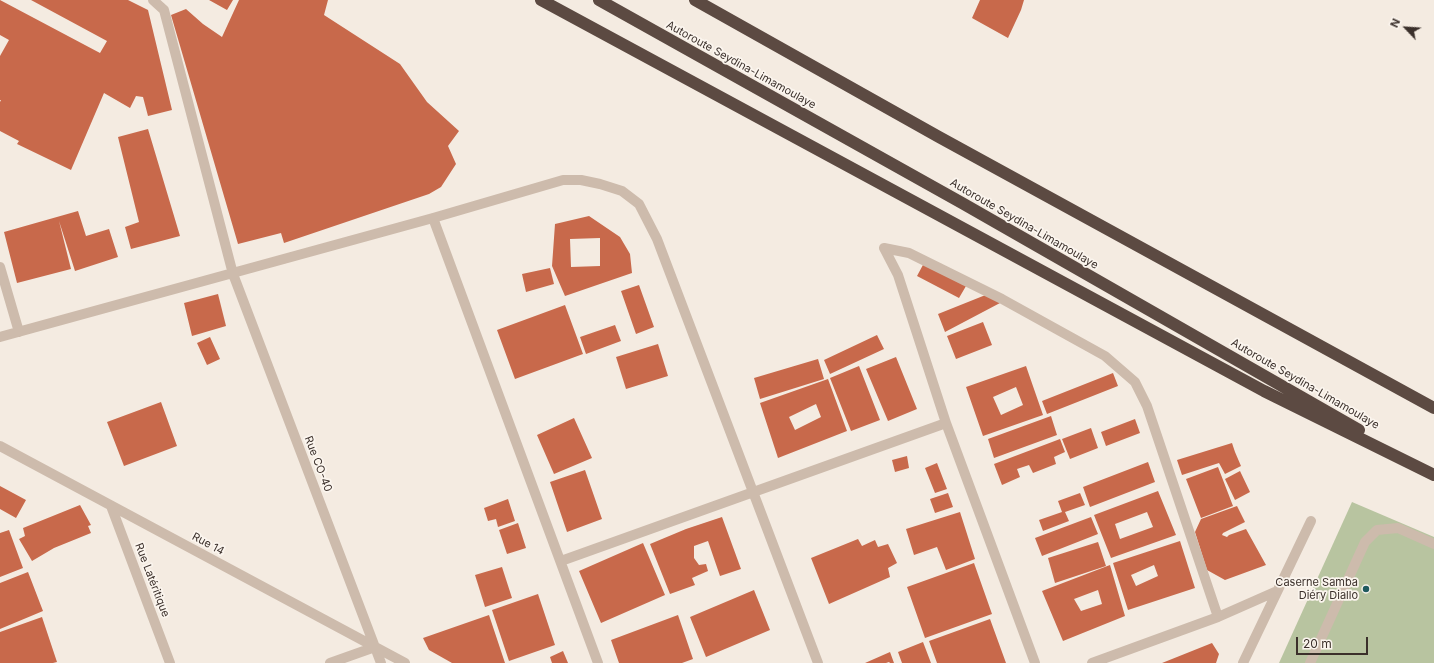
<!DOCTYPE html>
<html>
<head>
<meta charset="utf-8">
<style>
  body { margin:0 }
  #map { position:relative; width:1434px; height:663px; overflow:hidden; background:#f4ebe1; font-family:Inter,sans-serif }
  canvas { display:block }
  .north { position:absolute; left:1386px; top:8px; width:40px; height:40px; -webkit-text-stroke:3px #fbf5ee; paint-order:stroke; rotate:295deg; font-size:11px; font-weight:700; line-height:16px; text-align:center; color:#3b302b }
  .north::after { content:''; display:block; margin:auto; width:14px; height:18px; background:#3b302b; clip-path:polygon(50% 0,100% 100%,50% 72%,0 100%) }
  .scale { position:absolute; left:1296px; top:637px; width:72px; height:18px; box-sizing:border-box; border:2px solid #3b302b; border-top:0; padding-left:5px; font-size:12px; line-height:14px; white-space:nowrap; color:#3b302b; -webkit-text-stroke:3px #fbf5ee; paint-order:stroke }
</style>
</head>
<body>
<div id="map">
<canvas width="1434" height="663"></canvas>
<div class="north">N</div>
<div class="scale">20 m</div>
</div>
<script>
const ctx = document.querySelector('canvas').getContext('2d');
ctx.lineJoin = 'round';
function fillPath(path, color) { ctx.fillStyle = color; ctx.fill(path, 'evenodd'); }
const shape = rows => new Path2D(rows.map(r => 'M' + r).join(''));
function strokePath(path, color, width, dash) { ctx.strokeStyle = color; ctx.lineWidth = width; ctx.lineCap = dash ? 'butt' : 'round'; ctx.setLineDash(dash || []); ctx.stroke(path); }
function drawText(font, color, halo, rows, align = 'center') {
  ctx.font = font + ' Inter,sans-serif'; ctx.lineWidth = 3.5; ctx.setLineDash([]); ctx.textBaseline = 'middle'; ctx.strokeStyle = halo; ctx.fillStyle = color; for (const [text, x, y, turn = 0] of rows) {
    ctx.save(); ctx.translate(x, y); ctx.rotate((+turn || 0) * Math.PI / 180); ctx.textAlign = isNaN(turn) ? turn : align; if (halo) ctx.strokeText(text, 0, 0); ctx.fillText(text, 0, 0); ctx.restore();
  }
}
const green = shape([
  [1352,502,1434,537,1434,663,1279,663]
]);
const building = shape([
  [0,0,100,53,107,41,31,0,128,0,148,10,172,110,148,116,143,97,136,96,130,108,104,93,71,170,17,144,19,141,0,131,0,102,1,100,0,100,0,56,9,40,0,35],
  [209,0,233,0,227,10],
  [239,0,328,0,324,15,400,64,427,102,459,131,448,146,456,164,441,187,429,194,284,243,281,233,238,244,171,15,186,9,203,24,222,37],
  [980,0,1024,0,1021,10,1008,38,972,18],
  [148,129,180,236,131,249,125,227,139,222,118,137],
  [78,211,86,236,109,229,118,257,75,271,59,221,71,269,17,283,4,232],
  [589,216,620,237,630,254,632,273,565,296,552,266,555,224],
  [600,238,600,266,571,267,570,239],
  [924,263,966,286,959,298,917,276],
  [550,268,554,284,526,292,522,274],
  [639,285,654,327,636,334,621,291],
  [218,294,226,326,192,336,184,303],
  [988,294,1000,303,945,332,938,314],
  [565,305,583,354,515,379,497,330],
  [983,322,992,345,956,359,947,336],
  [615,325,621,341,586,354,580,337],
  [877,335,884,349,830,374,824,360],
  [210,337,220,359,207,365,197,343],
  [658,344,668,376,626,389,616,357],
  [896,357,917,409,888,421,866,369],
  [818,359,824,379,760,399,754,378],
  [859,366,880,420,851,431,830,378],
  [1026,366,1043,415,983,436,966,387],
  [1016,387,1023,405,1001,415,993,397],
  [1113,373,1118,386,1047,414,1042,401],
  [828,379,847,431,778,458,760,403],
  [816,404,821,417,795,430,789,417],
  [161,402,177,446,124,466,107,422],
  [1051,416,1057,435,994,458,988,439],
  [574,418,592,458,554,474,537,435],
  [1135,419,1140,433,1106,446,1101,432],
  [1091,428,1098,448,1070,459,1062,439],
  [1060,439,1065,452,1054,457,1056,464,1033,473,1029,465,1017,469,1020,477,1002,485,994,464],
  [1232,443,1235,452,1241,466,1225,474,1219,463,1182,475,1177,460],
  [907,456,909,468,895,472,892,460],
  [1148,462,1155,482,1090,507,1083,487],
  [937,463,947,489,935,493,925,468],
  [1218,467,1233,506,1201,518,1186,479],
  [585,470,602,519,567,532,550,482],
  [1240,471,1250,492,1235,500,1225,479],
  [0,486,26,500,16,518,0,509],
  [1158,491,1176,535,1111,558,1094,515],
  [1147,512,1153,527,1120,539,1115,524],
  [948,493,953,507,935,513,930,499],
  [1080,493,1085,505,1065,512,1069,521,1043,531,1039,520,1062,512,1058,501],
  [508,499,515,521,498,527,496,519,488,521,484,508],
  [80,505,91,525,88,526,91,533,54,548,32,561,19,539,25,536,23,528],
  [1237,506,1245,522,1223,533,1222,535,1227,537,1229,535,1246,529,1266,565,1225,580,1207,570,1195,532,1201,519],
  [960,512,975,559,946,570,937,547,914,555,906,529],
  [722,517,741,569,720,576,708,541,694,546,694,558,699,565,706,564,708,571,692,578,695,585,670,594,650,544,686,529],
  [1091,517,1098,534,1042,556,1035,538],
  [518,523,526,548,507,554,499,530],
  [9,530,23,568,0,577,0,533],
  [858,539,862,546,875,540,878,547,888,544,897,563,888,568,890,577,829,604,811,558],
  [1180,541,1195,588,1128,610,1113,563],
  [1154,565,1158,576,1136,586,1131,575],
  [1098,542,1106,566,1055,583,1048,558],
  [643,543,665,595,601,623,579,571],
  [974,563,992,614,925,638,907,587],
  [1110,565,1125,616,1063,641,1042,591],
  [1098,590,1102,604,1081,611,1074,599],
  [502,567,512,598,485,607,475,575],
  [28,572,43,611,0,629,0,583],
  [754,590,770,630,706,657,690,617],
  [538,594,555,645,509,661,492,610],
  [489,615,505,663,452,663,429,650,423,638],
  [678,615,693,659,682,663,619,663,611,640],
  [42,617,57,662,53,663,0,663,0,632],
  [990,619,1006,663,937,663,929,641],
  [923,642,931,663,902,663,898,652],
  [1212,643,1219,654,1216,663,1162,663],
  [563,651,568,663,552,663,550,657],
  [890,652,894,663,890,663,889,662,886,663,865,663]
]);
const lane = shape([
  [1310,663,1365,542,1377,530,1398,528,1434,544]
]);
const street = shape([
  [153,0,164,10,233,274,381,663],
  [433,218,598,663],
  [884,248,909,253,1002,299,1105,356,1135,382,1147,406,1218,617],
  [884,248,898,275,946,423,1035,663],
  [0,267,19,332],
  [0,337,433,218,563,180,581,180,600,184,622,191,639,204,657,239,818,663],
  [0,446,405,663],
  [111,506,170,663],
  [561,561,946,423],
  [330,663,375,647],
  [1092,663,1218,617,1277,591],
  [1243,663,1311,521]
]);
const highway = shape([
  [541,0,1264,391,1434,475],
  [599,0,962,203,1359,430],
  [695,0,939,137,1434,408]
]);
const markers = [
  [1366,589,4,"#1f5a5e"]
];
const streetNames = [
  ["Autoroute Seydina-Limamoulaye",741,65,29],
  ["Autoroute Seydina-Limamoulaye",1024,224,30],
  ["Autoroute Seydina-Limamoulaye",1305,384,30],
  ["Rue CO-40",318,464,69],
  ["Rue 14",208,544,28],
  ["Rue Latéritique",152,580,69]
];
const poiNames = [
  ["Caserne Samba",1358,583],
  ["Diéry Diallo",1358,596]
];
fillPath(green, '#b8c4a0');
fillPath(building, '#c8694b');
strokePath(lane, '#cdbbac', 10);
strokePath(street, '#cdbbac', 10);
strokePath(highway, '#5c4a42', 12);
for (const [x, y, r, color] of markers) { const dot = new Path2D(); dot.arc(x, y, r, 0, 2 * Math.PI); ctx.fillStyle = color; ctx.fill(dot); strokePath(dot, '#fbf5ee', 1.5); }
drawText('11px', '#3b302b', '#fbf5ee', streetNames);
drawText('11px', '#3b302b', '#fbf5ee', poiNames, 'right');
</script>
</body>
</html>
